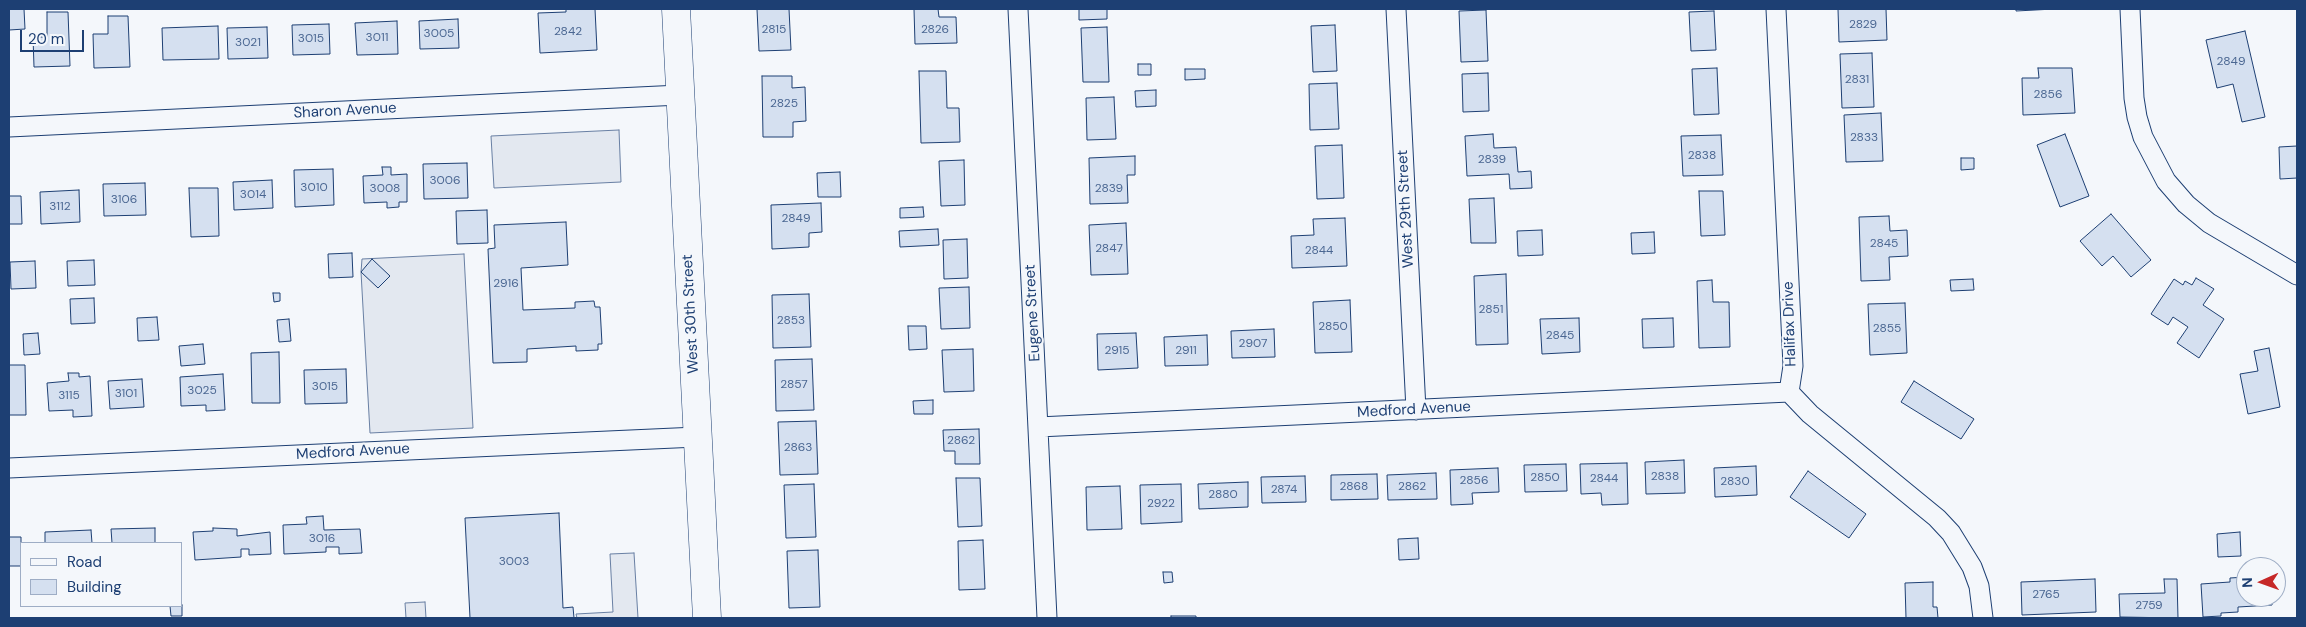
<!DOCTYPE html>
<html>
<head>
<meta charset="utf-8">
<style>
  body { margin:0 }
  #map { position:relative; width:2306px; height:627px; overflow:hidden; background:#f4f7fb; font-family:"DM Sans",sans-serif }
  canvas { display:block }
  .frame { position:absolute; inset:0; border:10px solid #1d3f73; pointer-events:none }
  .legend { position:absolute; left:20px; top:542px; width:162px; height:65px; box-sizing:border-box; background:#f4f7fb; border:1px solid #9eadc5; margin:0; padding:6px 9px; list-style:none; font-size:15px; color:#1d3f73 }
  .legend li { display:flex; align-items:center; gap:10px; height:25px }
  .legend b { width:25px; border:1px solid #9eadc5 }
  .north { position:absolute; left:2236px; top:557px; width:50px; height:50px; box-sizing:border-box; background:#f4f7fb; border:1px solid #9eadc5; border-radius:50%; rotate:268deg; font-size:14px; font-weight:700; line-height:20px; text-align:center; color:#1d3f73 }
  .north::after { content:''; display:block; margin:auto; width:18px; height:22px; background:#c62828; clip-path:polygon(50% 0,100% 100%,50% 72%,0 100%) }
  .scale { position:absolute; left:20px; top:30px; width:64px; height:22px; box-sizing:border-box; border:2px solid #1d3f73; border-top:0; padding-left:6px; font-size:15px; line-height:18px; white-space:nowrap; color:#1d3f73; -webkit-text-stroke:4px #f4f7fb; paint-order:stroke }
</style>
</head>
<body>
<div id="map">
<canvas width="2306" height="627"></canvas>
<div class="frame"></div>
<ul class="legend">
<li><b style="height:6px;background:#f4f7fb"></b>Road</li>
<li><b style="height:14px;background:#d5e0f0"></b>Building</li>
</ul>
<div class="north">N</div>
<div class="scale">20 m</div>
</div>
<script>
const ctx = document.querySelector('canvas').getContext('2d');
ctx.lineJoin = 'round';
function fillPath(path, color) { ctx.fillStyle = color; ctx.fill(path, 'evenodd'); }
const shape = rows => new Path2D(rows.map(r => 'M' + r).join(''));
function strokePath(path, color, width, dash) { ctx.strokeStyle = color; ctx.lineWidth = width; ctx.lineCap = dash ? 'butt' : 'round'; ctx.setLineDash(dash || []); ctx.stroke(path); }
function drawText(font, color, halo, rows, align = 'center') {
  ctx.font = font + ' "DM Sans",sans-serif'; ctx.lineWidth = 4; ctx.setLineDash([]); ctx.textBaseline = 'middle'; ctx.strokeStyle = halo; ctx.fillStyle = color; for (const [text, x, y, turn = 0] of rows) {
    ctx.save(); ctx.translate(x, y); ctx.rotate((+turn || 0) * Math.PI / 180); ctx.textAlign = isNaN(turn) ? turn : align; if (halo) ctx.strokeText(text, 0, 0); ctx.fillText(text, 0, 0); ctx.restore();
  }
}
const parking = shape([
  [619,130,621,182,494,188,491,136,619,130],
  [464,254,473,428,370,433,361,272,362,259,464,254],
  [634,553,638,618,577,618,576,614,613,612,610,554,634,553],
  [425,602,426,618,406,618,405,603,425,602]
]);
const building = shape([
  [9,9,24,9,25,29,9,30,9,9],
  [566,9,595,9,597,50,540,53,538,13,566,12,566,9],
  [757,9,789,9,791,50,759,51,757,9],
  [914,9,938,9,939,17,956,17,957,43,915,44,914,9],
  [1079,9,1107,9,1107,19,1079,20,1079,9],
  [1838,9,1886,9,1887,40,1839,42,1838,9],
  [2016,9,2054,9,2016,11,2016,9],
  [1486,10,1488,61,1461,62,1459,11,1486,10],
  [1714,11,1716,50,1691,51,1689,12,1714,11],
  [47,12,68,12,70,66,34,67,33,37,47,37,47,12],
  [108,16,128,16,130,67,94,68,93,34,108,34,108,16],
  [458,19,459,48,420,49,419,21,458,19],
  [397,21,398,54,357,55,355,23,397,21],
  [329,24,330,54,293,55,292,25,329,24],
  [1335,25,1337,71,1313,72,1311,26,1335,25],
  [218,26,219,59,163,60,162,28,218,26],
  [267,27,268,58,228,59,227,28,267,27],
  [1107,27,1109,82,1083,82,1081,28,1107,27],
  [2245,31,2265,117,2242,122,2233,84,2217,88,2206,40,2245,31],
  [1872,53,1874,107,1842,108,1840,54,1872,53],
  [1138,64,1151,64,1151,75,1138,75,1138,64],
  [1717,68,1719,114,1694,115,1692,69,1717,68],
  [2038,68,2072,68,2075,113,2023,115,2022,78,2039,78,2038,68],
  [1185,69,1205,69,1205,79,1185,80,1185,69],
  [919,71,946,71,947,108,959,108,960,142,921,143,919,71],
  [1488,73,1489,111,1463,112,1462,74,1488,73],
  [762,76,792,76,792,88,805,87,806,121,793,122,793,137,763,137,762,76],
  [1337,83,1339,129,1310,130,1309,84,1337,83],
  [1156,90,1156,106,1136,107,1135,91,1156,90],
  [1114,97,1116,139,1087,140,1086,98,1114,97],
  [1881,113,1883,161,1846,162,1844,115,1881,113],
  [1493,134,1494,148,1516,147,1518,172,1531,171,1532,188,1510,189,1509,174,1467,176,1465,136,1493,134],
  [2065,134,2089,196,2060,207,2037,145,2065,134],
  [1721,135,1723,175,1683,176,1681,136,1721,135],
  [1342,145,1344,198,1317,199,1315,146,1342,145],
  [2297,146,2297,178,2280,179,2279,147,2297,146],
  [1135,156,1135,175,1127,175,1128,203,1090,204,1089,158,1135,156],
  [1961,158,1974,158,1974,169,1961,170,1961,158],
  [964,160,965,205,941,206,939,161,964,160],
  [467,163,468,198,424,199,423,164,467,163],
  [382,167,391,167,391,175,407,174,407,202,399,202,399,207,387,208,387,202,364,203,363,176,383,175,382,167],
  [333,169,334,205,295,207,294,170,333,169],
  [840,172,841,197,818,197,817,173,840,172],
  [272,180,273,208,234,210,233,182,272,180],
  [145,183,146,215,104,216,103,184,145,183],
  [9,188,9,196,21,196,22,224,9,224,9,188],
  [189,188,218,188,219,236,191,237,189,188],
  [79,190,80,222,41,224,40,192,79,190],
  [1699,191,1723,191,1725,235,1701,236,1699,191],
  [1494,198,1496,243,1471,243,1469,199,1494,198],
  [821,203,822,232,809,233,809,247,772,249,771,205,821,203],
  [923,207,924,217,900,218,900,208,923,207],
  [487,210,488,243,457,244,456,211,487,210],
  [2111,214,2151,260,2131,277,2113,256,2102,266,2080,241,2111,214],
  [1889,216,1890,231,1907,230,1908,256,1889,257,1890,280,1861,281,1859,217,1889,216],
  [1345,218,1347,266,1292,268,1291,236,1314,235,1313,219,1345,218],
  [566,222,568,265,521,268,523,310,575,308,575,302,594,301,595,307,600,307,602,344,598,344,598,350,576,351,576,346,527,349,527,362,493,363,488,249,495,248,494,225,566,222],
  [1126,223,1128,274,1091,275,1089,225,1126,223],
  [938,229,939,245,900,247,899,231,938,229],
  [1542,230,1543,255,1518,256,1517,231,1542,230],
  [1654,232,1655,253,1632,254,1631,233,1654,232],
  [967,239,968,278,944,279,943,240,967,239],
  [352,253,353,277,329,278,328,254,352,253],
  [372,259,390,276,378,288,361,272,372,259],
  [94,260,95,285,68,286,67,261,94,260],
  [35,261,36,288,11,289,10,262,35,261],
  [1506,274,1508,344,1476,345,1474,276,1506,274],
  [2196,278,2214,289,2203,305,2224,319,2199,358,2177,343,2188,327,2173,317,2168,325,2151,314,2174,279,2183,285,2185,281,2192,285,2196,278],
  [1973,279,1974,290,1951,291,1950,280,1973,279],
  [1712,280,1713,302,1729,302,1730,347,1699,348,1697,281,1712,280],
  [969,287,970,328,941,329,939,288,969,287],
  [273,293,280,293,280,301,274,302,273,293],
  [809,294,811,347,773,348,772,295,809,294],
  [94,298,95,323,71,324,70,299,94,298],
  [1350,300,1352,352,1315,353,1313,302,1350,300],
  [1905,303,1907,353,1870,355,1868,304,1905,303],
  [157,317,159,340,138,341,137,318,157,317],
  [1579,318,1580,352,1542,354,1540,319,1579,318],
  [1673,318,1674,347,1643,348,1642,319,1673,318],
  [289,319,291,341,279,342,277,320,289,319],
  [908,326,926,326,927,349,909,350,908,326],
  [1274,329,1275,357,1232,358,1231,331,1274,329],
  [38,333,40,354,24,355,23,334,38,333],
  [1136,333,1138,368,1098,370,1097,334,1136,333],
  [1207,335,1208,365,1165,366,1164,337,1207,335],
  [203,344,205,364,181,366,179,346,203,344],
  [2269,348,2280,407,2248,414,2240,374,2258,371,2254,351,2269,348],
  [973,349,974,391,944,392,942,350,973,349],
  [279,352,280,403,252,403,251,353,279,352],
  [812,359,814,410,776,411,775,360,812,359],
  [9,365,25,365,26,415,9,415,9,365],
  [346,369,347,403,305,404,304,370,346,369],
  [68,373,79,373,79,377,90,376,92,416,73,417,73,410,49,411,47,383,69,381,68,373],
  [223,374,225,410,206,411,206,405,181,406,180,377,223,374],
  [142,379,144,407,110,409,108,381,142,379],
  [1914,381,1974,419,1961,439,1901,402,1914,381],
  [933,400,933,414,914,414,913,401,933,400],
  [816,421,818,474,780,475,778,422,816,421],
  [979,429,980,464,955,464,955,451,944,451,943,430,979,429],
  [1684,460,1685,493,1646,494,1645,462,1684,460],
  [1627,463,1628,504,1602,505,1601,493,1581,494,1580,464,1627,463],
  [1566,464,1567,491,1525,492,1524,465,1566,464],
  [1756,466,1757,495,1715,497,1714,468,1756,466],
  [1498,468,1499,492,1472,493,1473,504,1451,505,1450,470,1498,468],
  [1808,471,1866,514,1849,538,1790,497,1808,471],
  [1436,473,1437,499,1388,500,1387,475,1436,473],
  [1377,474,1378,499,1331,500,1331,475,1377,474],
  [1305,476,1306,502,1262,503,1261,477,1305,476],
  [956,478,980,478,982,526,958,527,956,478],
  [1248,482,1248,507,1199,509,1198,484,1248,482],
  [814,484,816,537,786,538,784,485,814,484],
  [1181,484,1182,522,1141,524,1140,485,1181,484],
  [1120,486,1122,529,1087,530,1086,487,1120,486],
  [559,513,563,608,573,607,574,618,470,618,465,518,559,513],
  [323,516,324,530,360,529,362,553,339,554,339,547,326,547,326,552,284,554,283,525,307,524,306,517,323,516],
  [155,528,155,543,112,543,111,529,155,528],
  [213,528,237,529,237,536,270,532,271,554,249,555,249,549,241,549,241,557,195,560,193,532,213,531,213,528],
  [91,530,92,543,45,543,45,532,91,530],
  [2240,532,2241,556,2218,557,2217,534,2240,532],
  [9,537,21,537,21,566,9,566,9,537],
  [1418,538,1419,559,1399,560,1398,539,1418,538],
  [983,540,985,589,959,590,958,541,983,540],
  [818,550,820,607,789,608,787,551,818,550],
  [1163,572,1172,572,1173,582,1164,583,1163,572],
  [2246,577,2246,597,2272,597,2272,605,2238,607,2238,612,2221,613,2221,616,2203,617,2201,584,2230,582,2230,578,2246,577],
  [2095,579,2096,612,2022,615,2021,582,2095,579],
  [2164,579,2177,579,2178,618,2120,617,2119,594,2165,593,2164,579],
  [1933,582,1933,607,1937,607,1938,618,1906,618,1905,583,1933,582],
  [182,605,182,616,171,616,170,606,182,605],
  [1171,616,1196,616,1196,618,1171,618,1171,616]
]);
const street = shape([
  [1018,9,1047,618],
  [1396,9,1416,410],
  [1776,9,1793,366,1789,392,1810,414,1937,518,1951,533,1972,567,1979,586,1983,618],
  [2130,9,2134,98,2137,117,2143,137,2166,181,2186,204,2209,223,2297,275],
  [9,127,680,95],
  [1038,427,1789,392],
  [9,468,697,437]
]);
const secondary = shape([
  [676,9,707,618]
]);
const numberNames = [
  ["2829",1863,25],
  ["2815",774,30],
  ["2826",935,30],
  ["2842",568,32],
  ["3005",439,34],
  ["3011",377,38],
  ["3015",311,39],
  ["3021",248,43],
  ["2849",2231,62],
  ["2831",1857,80],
  ["2856",2048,95],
  ["2825",784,104],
  ["2833",1864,138],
  ["2838",1702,156],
  ["2839",1492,160],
  ["3006",445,181],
  ["3010",314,188],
  ["3008",385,189],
  ["2839",1109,189],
  ["3014",253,195],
  ["3106",124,200],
  ["3112",60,207],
  ["2849",796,219],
  ["2845",1884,244],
  ["2847",1109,249],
  ["2844",1319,251],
  ["2916",506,284],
  ["2851",1491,310],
  ["2853",791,321],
  ["2850",1333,327],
  ["2855",1887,329],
  ["2845",1560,336],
  ["2907",1253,344],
  ["2915",1117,351],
  ["2911",1186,351],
  ["2857",794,385],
  ["3015",325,387],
  ["3025",202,391],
  ["3101",126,394],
  ["3115",69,396],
  ["2862",961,441],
  ["2863",798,448],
  ["2838",1665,477],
  ["2850",1545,478],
  ["2844",1604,479],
  ["2856",1474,481],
  ["2830",1735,482],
  ["2868",1354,487],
  ["2862",1412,487],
  ["2874",1284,490],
  ["2880",1223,495],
  ["2922",1161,504],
  ["3016",322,539],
  ["3003",514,562],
  ["2765",2046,595],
  ["2759",2149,606]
];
const streetNames = [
  ["Sharon Avenue",345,111,-3],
  ["West 29th Street",1406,209,-93],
  ["Eugene Street",1033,313,-93],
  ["West 30th Street",691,314,-93],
  ["Halifax Drive",1790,324,-92],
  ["Medford Avenue",1414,410,-3],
  ["Medford Avenue",353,452,-3]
];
fillPath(parking, '#e3e8f0');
strokePath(parking, '#687fa3', 1);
fillPath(building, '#d5e0f0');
strokePath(building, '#1d3f73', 1);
strokePath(street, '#1d3f73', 21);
strokePath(secondary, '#1d3f73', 29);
strokePath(street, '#f4f7fb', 19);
strokePath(secondary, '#f4f7fb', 28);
drawText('12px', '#4b6792', null, numberNames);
drawText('15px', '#1d3f73', '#f4f7fb', streetNames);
</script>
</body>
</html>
